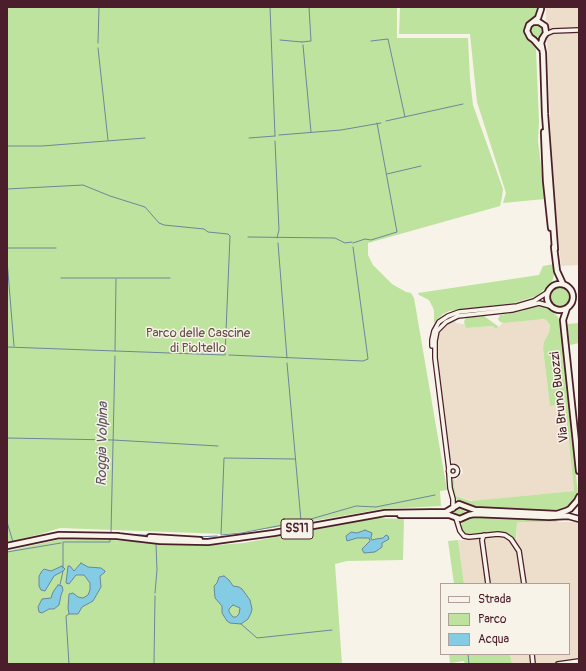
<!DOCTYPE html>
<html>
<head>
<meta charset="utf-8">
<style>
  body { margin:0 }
  #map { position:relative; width:586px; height:671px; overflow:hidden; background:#f7f3e8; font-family:Pangolin,sans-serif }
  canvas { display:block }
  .frame { position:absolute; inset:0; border:8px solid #4a1f2b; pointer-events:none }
  .legend { position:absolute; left:440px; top:583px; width:130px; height:72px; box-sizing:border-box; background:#f7f3e8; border:1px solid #b29e9c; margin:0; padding:5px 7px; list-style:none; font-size:12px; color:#4a1f2b }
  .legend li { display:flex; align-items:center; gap:8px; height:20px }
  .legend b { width:20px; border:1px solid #b29e9c }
</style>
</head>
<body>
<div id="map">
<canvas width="586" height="671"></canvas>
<div class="frame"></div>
<ul class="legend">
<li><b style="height:5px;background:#f7f3e8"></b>Strada</li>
<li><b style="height:11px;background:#bee39e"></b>Parco</li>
<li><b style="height:11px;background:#83cce4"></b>Acqua</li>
</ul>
</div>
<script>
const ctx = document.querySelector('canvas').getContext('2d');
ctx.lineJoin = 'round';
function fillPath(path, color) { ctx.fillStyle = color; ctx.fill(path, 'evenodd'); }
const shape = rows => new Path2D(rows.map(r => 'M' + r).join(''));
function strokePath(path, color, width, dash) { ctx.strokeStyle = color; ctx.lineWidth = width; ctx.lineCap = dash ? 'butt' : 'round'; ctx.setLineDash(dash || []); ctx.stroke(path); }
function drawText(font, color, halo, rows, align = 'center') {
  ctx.font = font + ' Pangolin,sans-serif'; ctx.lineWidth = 3; ctx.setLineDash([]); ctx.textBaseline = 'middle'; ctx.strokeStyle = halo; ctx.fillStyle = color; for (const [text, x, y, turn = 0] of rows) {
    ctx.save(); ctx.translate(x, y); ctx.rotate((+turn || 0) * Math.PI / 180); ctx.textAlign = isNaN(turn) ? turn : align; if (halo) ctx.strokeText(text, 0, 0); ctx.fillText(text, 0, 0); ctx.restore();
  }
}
const built = shape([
  [546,7,579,7,579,265,561,266,552,180,547,39,550,31,546,19],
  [540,319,546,320,550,325,549,332,546,338,543,349,550,405,565,404,574,491,474,501,456,496,454,482,461,474,463,473,462,468,452,462,449,457,438,370,439,369,436,342,437,335,445,325,454,320,456,323,464,324,465,327,467,328,491,326,499,327,502,323],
  [517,522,579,522,579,664,512,664,510,654,569,654,569,584,464,584,458,540,465,540,468,535,500,532,517,540]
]);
const green = shape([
  [7,7,397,7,397,38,468,38,470,79,473,105,503,189,502,197,500,206,368,243,368,255,373,265,392,284,406,292,411,293,414,298,447,490,440,491,441,506,382,509,273,528,224,534,60,528,41,534,7,542],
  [400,7,538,7,535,16,526,23,524,32,527,38,535,47,536,50,539,122,538,141,545,199,503,203,506,193,477,102,470,34,399,34],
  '531 31a6 6 0 1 1 12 0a6 6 0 1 1-12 0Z',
  [554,264,554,275,552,282,537,296,514,303,449,311,443,314,434,323,434,311,433,308,429,300,419,295,418,293,539,275,543,266],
  '548 297a12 12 0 1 1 24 0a12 12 0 1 1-24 0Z',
  [535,305,542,305,549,308,558,317,561,324,578,494,575,501,566,509,559,512,473,508,458,501,455,498,451,485,453,480,455,479,454,483,456,496,471,501,574,491,565,404,550,406,543,349,544,342,549,332,550,325,546,320,543,319,504,323,500,322,498,319,500,315,522,311],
  [484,316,499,327,496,328,492,326,467,328,465,327,464,321,467,317],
  [579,323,579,343,570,345,567,324],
  '455 512a5 5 0 1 1 10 0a5 5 0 1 1-10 0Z',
  [473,517,555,519,558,522,517,522,516,542,507,535,500,532,465,534,461,529,462,523,467,518],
  [376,518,404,519,403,560,347,561,335,564,342,664,7,664,7,551,66,538,217,545,244,543],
  [458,540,464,584,454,584,448,541],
  [449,654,510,654,512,664,465,664,464,661,450,663]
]);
const water = shape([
  [365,530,372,533,371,538,372,540,376,539,383,538,386,535,388,536,389,539,382,543,382,547,375,552,364,553,362,549,370,541,369,538,357,538,347,541,346,536,351,532,357,533,365,530],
  [81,563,88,567,101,568,105,571,105,572,100,576,101,587,93,601,82,607,78,614,69,614,68,608,69,594,73,593,78,597,83,598,88,595,90,590,90,583,84,575,76,575,69,584,66,583,68,566,70,566,74,571,81,563],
  [62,566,65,569,63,571,54,576,45,591,41,590,39,586,39,576,42,571,44,569,51,571,62,566],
  [224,576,229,580,233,586,239,587,242,589,250,600,252,609,251,613,248,619,241,624,230,623,227,621,222,613,222,606,215,598,214,586,217,583,219,577,224,576],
  [233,605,240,608,239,614,236,617,233,617,229,612,229,609,233,605],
  [58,585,62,586,63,590,61,595,59,605,54,609,49,609,42,613,39,612,38,607,42,599,51,598,53,592,58,585]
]);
const stream = shape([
  [270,7,275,136],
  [280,40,302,42],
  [371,41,388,39,405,117],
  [302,42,311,41,309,7],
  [98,43,99,7],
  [303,45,311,132],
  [98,48,108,140],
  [386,121,463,104],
  [279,135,341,130,381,123],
  [249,138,275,136],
  [275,141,279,230,277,238],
  [7,146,42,146,145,138],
  [387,174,421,166],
  [7,189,83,185,110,196,145,207,159,223,164,225,204,229,208,232,228,234,230,236,225,355],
  [248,237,335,238,345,243,352,242],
  [278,243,287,358],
  [353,243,365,239,371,240,397,232,377,123],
  [7,248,56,248],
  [7,260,14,346],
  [61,278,170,278],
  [7,347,224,355],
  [115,351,116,279],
  [229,355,363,361,368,359,353,247],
  [287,363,301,521],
  [7,438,113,440,218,446],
  [295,459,224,458,221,535,241,533,304,521,356,506,376,507,435,495],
  [7,522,13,542,61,532,196,537,217,536],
  [111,533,115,356],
  [7,552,61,543],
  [63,568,63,542,110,542,110,539],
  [60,585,63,571],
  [155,593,157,570,156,544],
  [241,624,257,638,332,630],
  [468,654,469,664],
  [69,664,66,616,69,614],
  [154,664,155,596]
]);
const minor = shape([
  [546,34,553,31,579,30],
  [432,346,432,340,434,331,439,322,448,316,459,312,517,306,534,301,548,292],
  '448.5 471a4.5 4.5 0 1 1 9 0a4.5 4.5 0 1 1-9 0Z',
  [449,470,435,358,435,341,437,331,446,322,458,316,512,310,539,303,550,306],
  [449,474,450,488,453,499,453,509],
  [456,518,460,531,464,536,469,537,498,534,505,535,511,539,519,551,524,584],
  [484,535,482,540,488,584],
  [532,654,533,664],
  [558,664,579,661]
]);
const major = shape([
  [533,22,539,22,545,26,546,33,542,39],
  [543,38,541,43,543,53,545,114,555,249],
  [541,48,534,40,530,37,527,31,529,25,538,18,541,9],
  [544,132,546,181,551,228],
  [554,247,557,271,563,284],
  '547 297a13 13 0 1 1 26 0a13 13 0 1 1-26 0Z',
  [567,308,563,320,579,471],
  [400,515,449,515,460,519,469,515,474,514,549,517,568,516,579,519],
  [117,536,160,541,208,542,274,533,385,513,446,512,459,504,475,510,557,514,566,511,570,509,577,501,579,497],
  [150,537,200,540],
  [7,546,59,535,118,536]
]);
const shields = [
  [297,529,32]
];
const shieldNames = [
  ["SS11",297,529]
];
const parkNames = [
  ["Parco delle Cascine",198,334],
  ["di Pioltello",198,349]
];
const streetNames = [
  ["Via Bruno Buozzi",560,397,-96]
];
const waterNames = [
  ["Roggia Volpina",103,444,-89]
];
fillPath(built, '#eddecb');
fillPath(green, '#bee39e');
fillPath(water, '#83cce4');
strokePath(water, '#6c879a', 1);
strokePath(stream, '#6c879a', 1);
strokePath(minor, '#4a1f2b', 6);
strokePath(major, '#4a1f2b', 8);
strokePath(minor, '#f7f3e8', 3.5);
strokePath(major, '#f7f3e8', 4.5);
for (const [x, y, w] of shields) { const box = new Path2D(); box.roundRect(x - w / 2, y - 10, w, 20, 3); ctx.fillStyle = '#f7f3e8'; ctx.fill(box); strokePath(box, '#4a1f2b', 1); }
drawText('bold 12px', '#4a1f2b', null, shieldNames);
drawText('13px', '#675048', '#f7f3e8', parkNames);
drawText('13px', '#4a1f2b', '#f7f3e8', streetNames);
drawText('italic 14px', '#5b5362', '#f7f3e8', waterNames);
</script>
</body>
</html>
